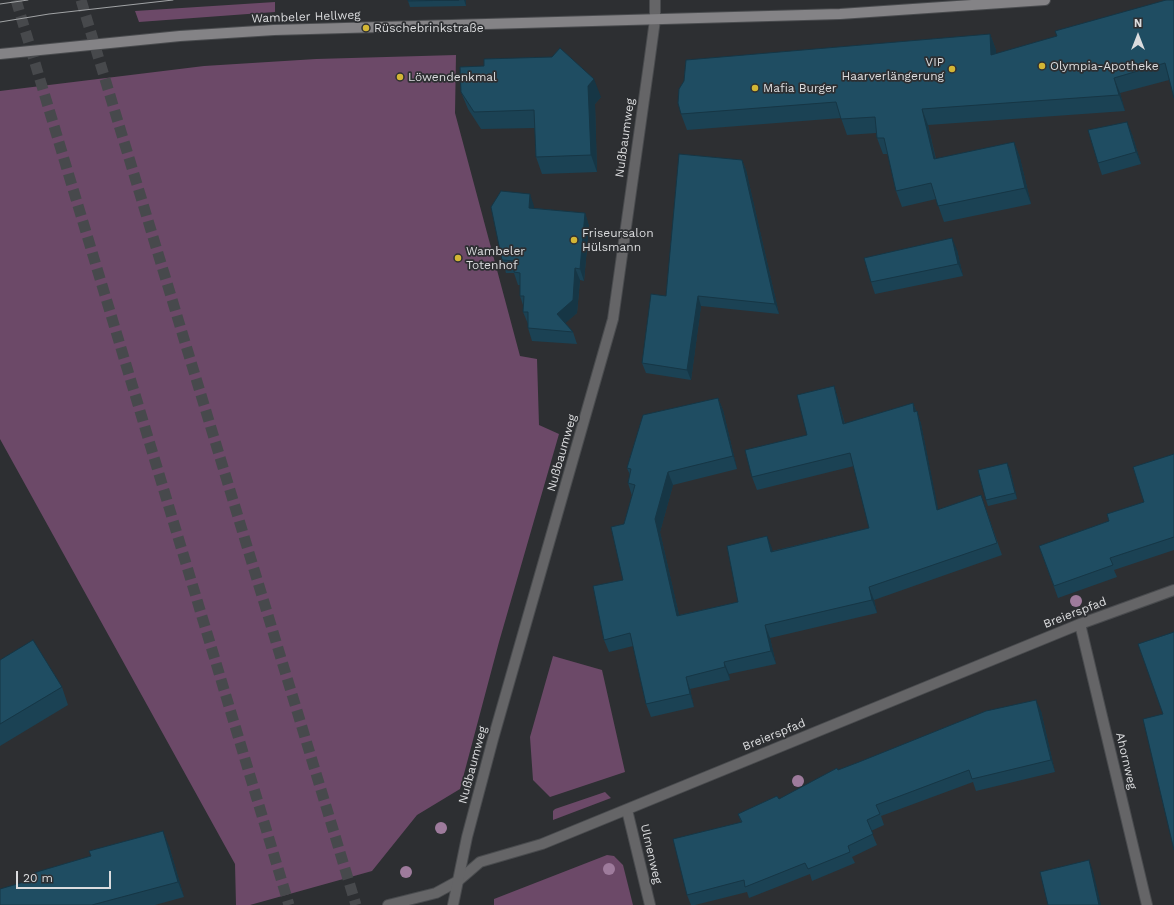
<!DOCTYPE html>
<html>
<head>
<meta charset="utf-8">
<style>
	body { margin:0 }
	#map { position:relative; width:1174px; height:905px; overflow:hidden; background:#2d2f32; font-family:"Work Sans",sans-serif }
	canvas { display:block }
	.north { position:absolute; left:1118px; top:16px; width:40px; height:40px; -webkit-text-stroke:3px #2d2f32; paint-order:stroke; rotate:0deg; font-size:11px; font-weight:700; line-height:16px; text-align:center; color:#dbdcde }
	.north::after { content:''; display:block; margin:auto; width:14px; height:18px; background:#dbdcde; clip-path:polygon(50% 0,100% 100%,50% 72%,0 100%) }
	.scale { position:absolute; left:16px; top:871px; width:95px; height:18px; box-sizing:border-box; border:2px solid #dbdcde; border-top:0; padding-left:5px; font-size:12px; line-height:14px; white-space:nowrap; color:#dbdcde; -webkit-text-stroke:3px #2d2f32; paint-order:stroke }
</style>
</head>
<body>
<div id="map">
<canvas width="1174" height="905"></canvas>
<div class="north">N</div>
<div class="scale">20 m</div>
</div>
<script>
const ctx = document.querySelector('canvas').getContext('2d');
ctx.lineJoin = 'round';
function fillPath(path, color) { ctx.fillStyle = color; ctx.fill(path, 'evenodd'); }
const shape = rows => new Path2D(rows.map(r => 'M' + r).join(''));
function trace(path, color, width, dash) { ctx.strokeStyle = color; ctx.lineWidth = width; ctx.lineCap = dash ? 'butt' : 'round'; ctx.setLineDash(dash || []); ctx.stroke(path); }
function label(font, color, halo, rows, align = 'center') {
  ctx.font = font + ' "Work Sans",sans-serif'; ctx.lineWidth = 3.5; ctx.setLineDash([]); ctx.textBaseline = 'middle'; ctx.strokeStyle = halo; ctx.fillStyle = color; for (const [text, x, y, turn = 0] of rows) {
    ctx.save(); ctx.translate(x, y); ctx.rotate((+turn || 0) * Math.PI / 180); ctx.textAlign = isNaN(turn) ? turn : align; if (halo) ctx.strokeText(text, 0, 0); ctx.fillText(text, 0, 0); ctx.restore();
  }
}
const green = shape([
	[275,2,275,12,139,22,135,11],
	[456,55,455,113,520,356,537,359,539,425,559,434,499,642,460,789,417,815,372,871,250,905,236,905,235,864,0,439,0,91,204,66,316,59],
	[553,656,602,670,625,772,550,797,533,780,530,737],
	[605,792,611,798,553,820,553,811,555,809],
	[607,855,614,856,623,865,633,905,494,905,494,899]
]);
const trunkTunnel = shape([
	[16,0,289,905],
	[81,0,356,905]
]);
const minor = shape([
	[1080,624,1147,905],
	[627,810,650,905],
	[388,905,436,893,458,881,480,862,542,844,1080,624,1174,590]
]);
const tertiary = shape([
	[453,905,467,837,493,739,613,319,649,64,655,20,655,0]
]);
const secondary = shape([
	[0,54,180,36,274,30,840,14,1045,0]
]);
const tram = shape([
	[0,4,28,0],
	[0,22,49,14,173,0]
]);
const trees = [
	[1076,601],
	[798,781],
	[441,828],
	[609,869],
	[406,872]
];
const wall = shape([
	[466,0,466,6,410,7,408,1],
	[1166,0,1169,80,1120,93,1125,111,928,125,936,159,1014,142,1020,158,1031,204,944,222,936,199,902,207,896,191,888,154,883,154,877,138,876,133,847,135,841,118,687,130,681,114,990,34,996,50,996,54,1057,36],
	[461,92,601,97,595,104,597,172,542,174,536,157,535,128,481,129,468,109],
	[1132,134,1141,164,1102,175,1098,163],
	[742,160,746,170,779,314,701,306,691,380,646,373,642,363,666,296],
	[534,206,534,208,585,213,589,226,584,281,580,280,577,313,565,323,573,332,577,344,532,341,528,328,528,324,523,312,523,305,520,296,520,285,518,285,514,273,506,273,502,260],
	[957,250,963,276,875,294,871,282],
	[834,386,838,399,845,424,913,403,916,411,917,411,921,424,938,510,981,495,1002,555,874,600,877,613,770,638,776,664,729,674,730,680,690,689,694,707,651,717,646,704,633,646,609,652,604,640,623,580,624,524,632,496,628,483,630,475,627,468,718,398,723,410,737,469,673,485,660,532,679,615,738,602,767,536,772,551,869,528,854,466,757,490,752,477,807,435],
	[1174,454,1174,550,1114,570,1117,577,1058,598,1039,546,1109,521,1144,502],
	[1010,469,1017,499,988,506,986,500],
	[0,660,62,687,68,705,0,746],
	[1041,711,1055,772,976,791,973,782,881,816,884,825,871,831,877,845,852,857,855,863,812,881,810,874,749,898,747,892,695,905,691,905,687,895,741,822,738,814,779,799,838,770],
	[169,846,184,897,155,905,0,905,31,880]
]);
const shadedWall = shape([
	[464,0,466,0,466,6],
	[990,34,996,50,997,71,991,55],
	[1114,78,1120,93,1125,111,1119,95],
	[594,79,601,97,595,104,597,172,591,155,588,86],
	[922,109,928,125,939,175,934,159],
	[1127,122,1132,134,1141,164,1136,152],
	[1014,142,1020,158,1031,204,1025,188],
	[742,160,746,170,779,314,775,304],
	[530,194,534,206,533,220,529,208],
	[585,213,589,226,584,281,580,269],
	[952,238,957,250,963,276,958,264],
	[575,268,580,280,577,313,562,326,557,314],
	[698,296,701,306,691,380,687,370],
	[834,386,838,399,848,437,843,424],
	[718,398,723,410,737,469,733,456],
	[913,403,918,416,914,412],
	[917,411,921,424,941,523,937,510],
	[1007,463,1010,469,1017,499,1015,493],
	[668,472,673,485,660,532,682,628,677,616,655,519],
	[767,536,772,548,775,564,771,552],
	[869,587,874,600,877,613,872,600],
	[765,625,770,638,776,664,771,651],
	[724,662,729,674,730,680,725,667],
	[686,677,690,689,694,707,690,694],
	[1036,700,1041,711,1055,772,1051,760],
	[163,831,169,846,184,897,178,882],
	[1089,860,1093,871,1101,905,1099,905]
]);
const building = shape([
	[408,0,459,0,408,1,408,0],
	[1166,0,1174,0,1174,98,1165,63,1114,78,1119,95,922,109,934,159,1014,142,1025,188,938,206,931,183,896,191,884,138,877,138,875,117,841,119,836,102,681,114,678,103,679,89,684,81,686,60,990,34,991,55,1057,36,1055,31,1166,0],
	[560,48,594,79,588,86,591,155,536,157,534,110,474,112,461,92,460,67,484,66,484,59,552,57,560,48],
	[1127,122,1136,152,1098,163,1088,130,1127,122],
	[679,154,742,160,775,304,698,296,687,370,642,363,651,294,666,296,679,154],
	[501,191,530,194,529,208,585,213,580,269,575,268,573,300,557,314,573,332,528,328,528,312,523,312,524,296,520,296,520,273,514,272,515,261,502,260,491,207,501,191],
	[952,238,958,264,871,282,864,258,952,238],
	[834,386,843,424,913,403,914,412,917,411,937,510,981,495,997,543,869,587,872,600,765,625,771,651,724,662,725,667,686,677,690,694,646,704,630,633,604,640,593,586,623,580,611,527,624,524,635,485,628,483,631,469,627,468,643,415,718,398,733,456,668,472,655,519,677,616,738,602,727,546,767,536,771,552,869,528,850,453,752,477,745,450,807,435,797,395,834,386],
	[1174,454,1174,537,1110,558,1113,565,1054,586,1039,546,1109,521,1107,514,1144,502,1133,467,1174,454],
	[1007,463,1015,493,986,500,978,470,1007,463],
	[1174,632,1174,850,1143,719,1163,714,1138,644,1174,632],
	[33,640,62,687,0,724,0,660,33,640],
	[1036,700,1051,760,972,779,969,770,876,805,880,814,867,820,873,834,848,846,850,852,808,869,805,863,745,887,744,880,687,895,673,839,742,822,738,814,777,796,779,799,837,768,838,770,859,762,986,711,1036,700],
	[163,831,178,882,92,905,0,905,0,889,31,880,29,875,40,871,91,856,89,851,163,831],
	[1089,860,1099,905,1048,905,1040,872,1089,860]
]);
const markers = [
	[366,28,4,"#d3b635"],
	[1042,66,4,"#d3b635"],
	[952,69,4,"#d3b635"],
	[400,77,4,"#d3b635"],
	[755,88,4,"#d3b635"],
	[574,240,4,"#d3b635"],
	[458,258,4,"#d3b635"]
];
const streetNames = [
	["Wambeler Hellweg",306,17,-2],
	["Nußbaumweg",625,138,-82],
	["Nußbaumweg",562,453,-74],
	["Breierspfad",1075,613,-21],
	["Breierspfad",774,735,-22],
	["Ahornweg",1126,761,77],
	["Nußbaumweg",473,765,-75],
	["Ulmenweg",651,854,77]
];
const poiNames = [
	["Rüschebrinkstraße",374,28],
	["VIP",944,62,"right"],
	["Haarverlängerung",944,76,"right"],
	["Olympia-Apotheke",1050,66],
	["Löwendenkmal",408,77],
	["Mafia Burger",763,88],
	["Friseursalon",582,233],
	["Hülsmann",582,247],
	["Wambeler",466,251],
	["Totenhof",466,265]
];
fillPath(green, '#6c4968');
trace(trunkTunnel, '#47494c', 11, [11, 5.5]);
trace(minor, '#494b4e', 12);
trace(tertiary, '#494b4e', 12);
trace(secondary, '#494b4e', 12);
trace(minor, '#656567', 10);
trace(tertiary, '#656567', 10);
trace(secondary, '#848386', 10);
trace(tram, '#a2a4a6', 1);
ctx.fillStyle = '#9e7b9c';
for (const [x, y] of trees) { ctx.beginPath(); ctx.arc(x, y, 6, 0, 2 * Math.PI); ctx.fill(); }
fillPath(wall, '#1b4254');
fillPath(shadedWall, '#163645');
fillPath(building, '#1f4d62');
trace(building, '#163645', 1);
for (const [x, y, r, color] of markers) { const dot = new Path2D(); dot.arc(x, y, r, 0, 2 * Math.PI); ctx.fillStyle = color; ctx.fill(dot); trace(dot, '#2d2f32', 1.5); }
label('12px', '#dbdcde', '#2d2f32', streetNames);
label('12px', '#dbdcde', '#2d2f32', poiNames, 'left');
</script>
</body>
</html>
